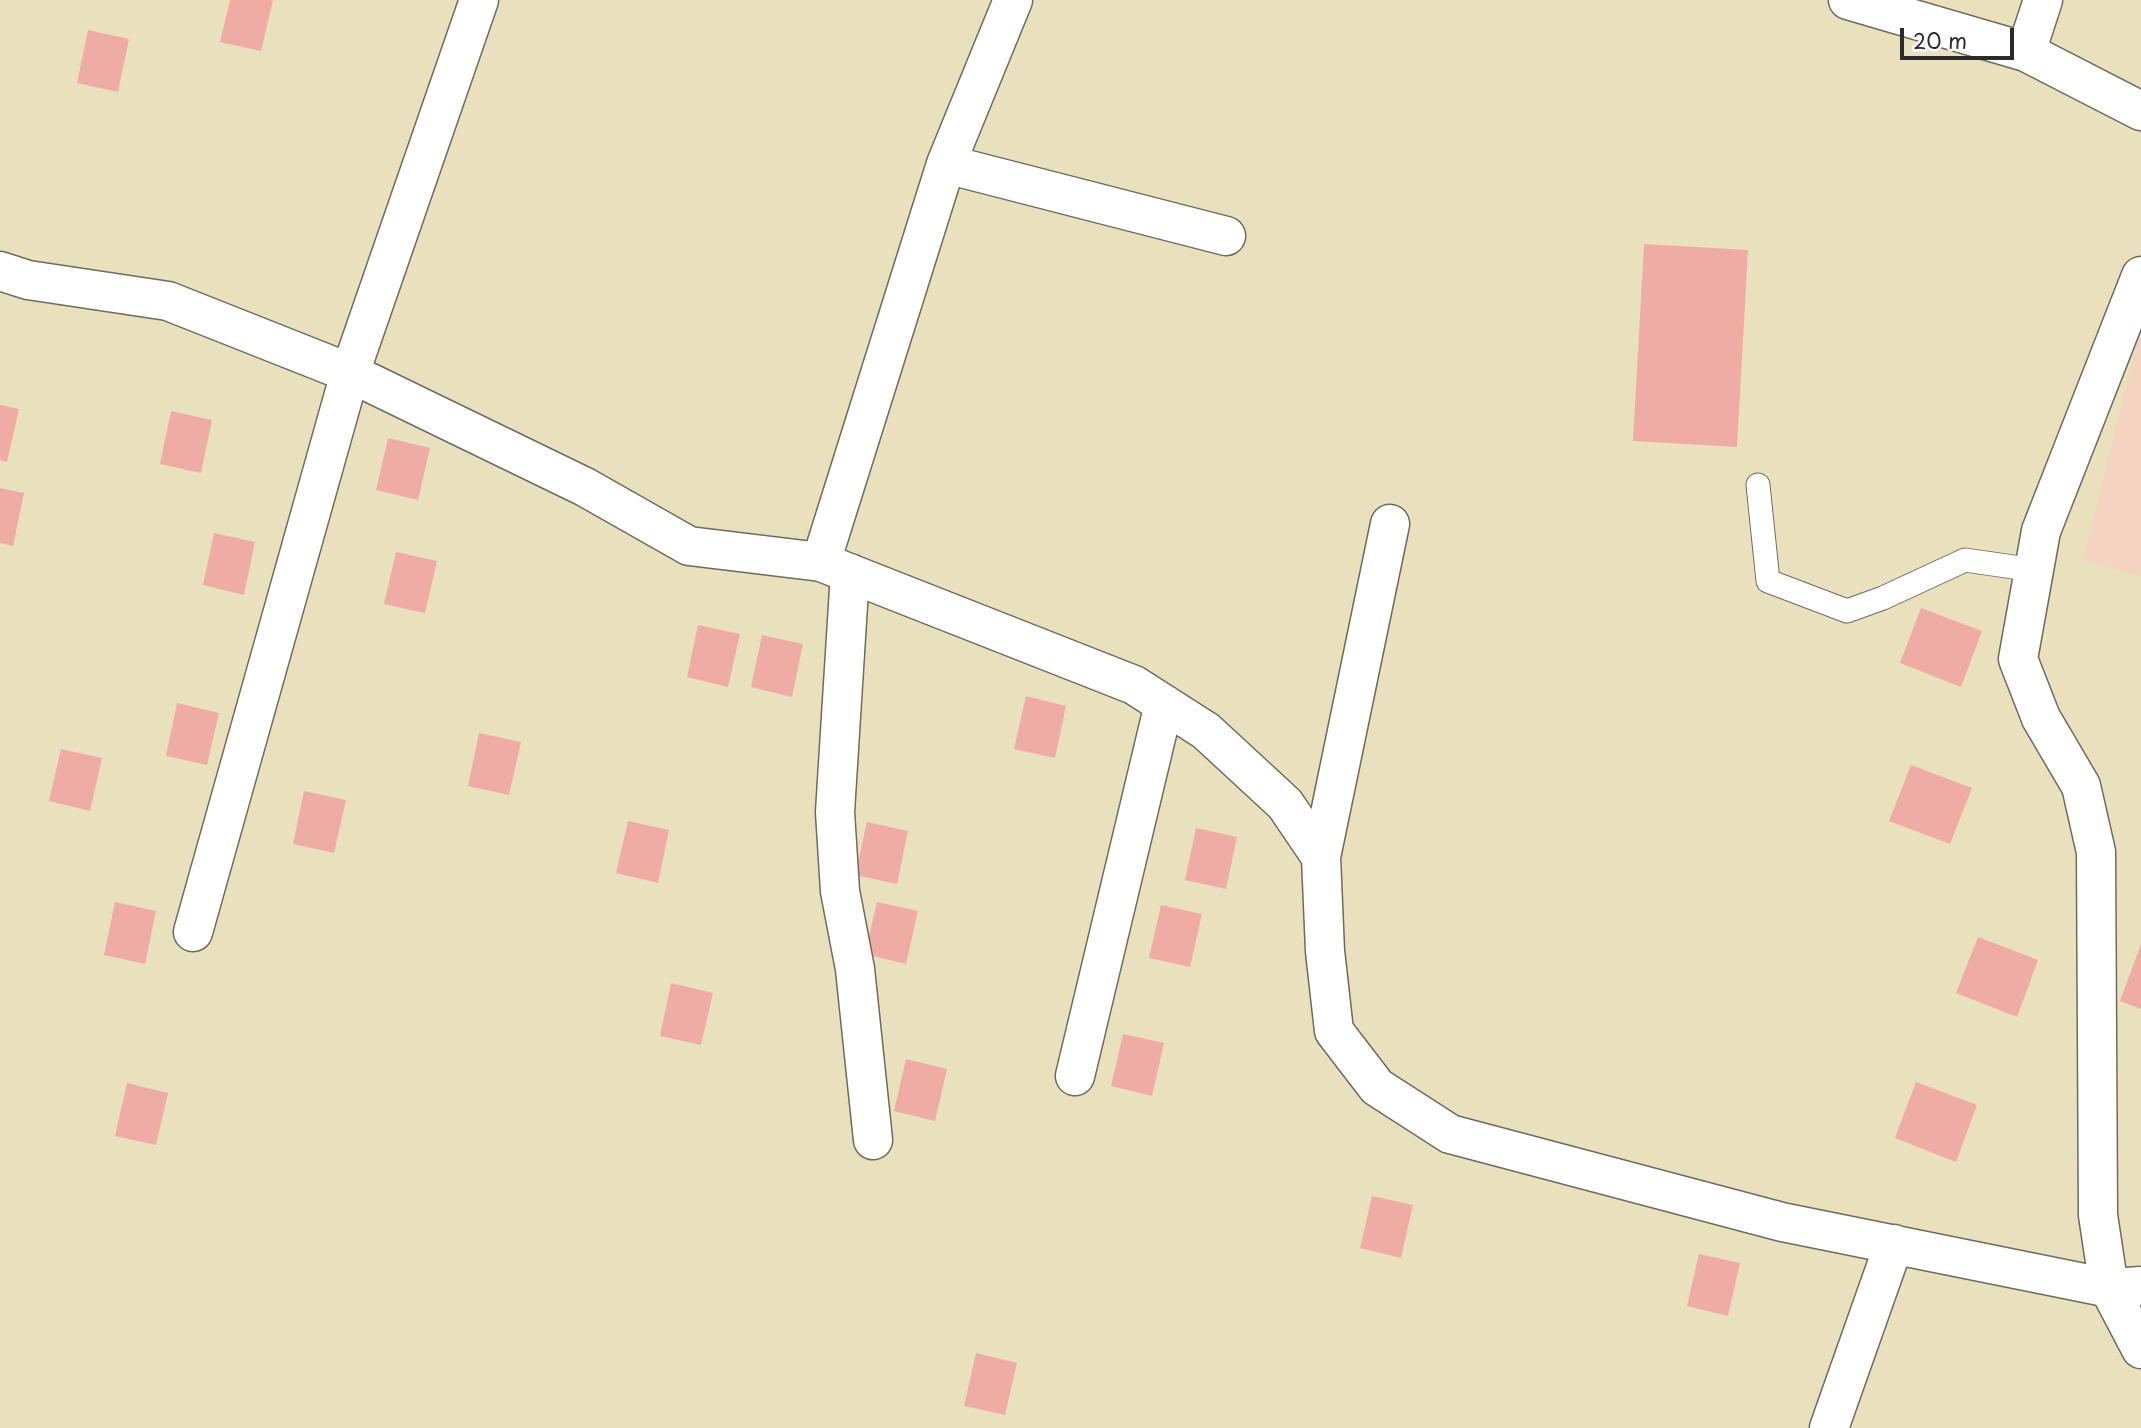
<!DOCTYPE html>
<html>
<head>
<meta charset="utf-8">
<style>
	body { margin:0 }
	#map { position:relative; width:2141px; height:1428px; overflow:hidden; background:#e9e1be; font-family:"Playpen Sans",sans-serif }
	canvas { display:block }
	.scale { position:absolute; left:1900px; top:28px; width:114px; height:32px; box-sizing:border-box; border:4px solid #2b2b2b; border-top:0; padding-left:9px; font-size:21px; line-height:24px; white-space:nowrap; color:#2b2b2b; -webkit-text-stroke:5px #fff; paint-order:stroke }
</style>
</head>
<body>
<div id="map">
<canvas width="2141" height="1428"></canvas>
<div class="scale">20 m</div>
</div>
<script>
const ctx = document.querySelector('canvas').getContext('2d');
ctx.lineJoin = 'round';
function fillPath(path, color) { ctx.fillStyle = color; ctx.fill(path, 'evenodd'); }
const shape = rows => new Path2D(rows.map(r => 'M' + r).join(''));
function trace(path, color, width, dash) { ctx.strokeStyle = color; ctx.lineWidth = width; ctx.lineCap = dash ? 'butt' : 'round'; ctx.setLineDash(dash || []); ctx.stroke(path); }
const built = shape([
	[2141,333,2141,576,2083,560,2137,339]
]);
const building = shape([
	[230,0,273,0,261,51,220,42],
	[88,30,129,39,118,92,77,83],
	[1644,244,1748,250,1737,447,1633,441],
	[0,405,19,409,7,462,0,460],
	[171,411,212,420,201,473,160,464],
	[388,438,430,448,418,500,376,490],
	[0,488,24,493,13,546,0,543],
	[214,533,255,542,244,595,203,585],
	[396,552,437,561,425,613,384,604],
	[1921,608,1982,631,1961,687,1900,663],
	[698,625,740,634,728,687,687,677],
	[762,635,803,644,792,697,751,687],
	[1026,696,1066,706,1055,758,1014,749],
	[177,703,219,713,207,765,166,756],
	[479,733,521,742,509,795,468,786],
	[61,749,102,758,90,811,49,801],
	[1911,765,1972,788,1950,844,1889,821],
	[304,791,346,800,334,853,293,844],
	[628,821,669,830,658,883,616,873],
	[867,822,908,831,897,884,855,875],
	[1196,828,1237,837,1226,889,1185,880],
	[115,902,156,911,145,964,104,955],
	[877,902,918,911,906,964,865,954],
	[1161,905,1202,914,1190,967,1149,958],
	[1978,937,2038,960,2017,1017,1956,993],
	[2141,944,2141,1009,2120,1001],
	[671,983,713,993,701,1045,660,1036],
	[1123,1034,1164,1043,1152,1096,1111,1086],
	[906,1059,947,1069,935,1121,894,1111],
	[1916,1082,1977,1105,1956,1162,1895,1138],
	[127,1083,168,1093,156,1145,115,1136],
	[1372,1196,1413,1205,1401,1258,1360,1248],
	[1699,1254,1740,1263,1728,1316,1687,1306],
	[976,1353,1017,1363,1005,1415,964,1406]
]);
const service = shape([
	[1758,485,1768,581,1847,611,1883,598,1965,560,2034,570]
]);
const minor = shape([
	[1848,0,2026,52,2141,111],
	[2026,52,2043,0],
	[946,164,1226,236],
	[0,271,28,280,168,301,350,373,585,487,689,546,821,562,1134,685,1206,731,1285,804,1321,857,1325,951,1334,1031,1377,1087,1450,1134,1782,1222,2109,1288,2141,1286],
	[821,562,946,164,1013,0],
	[850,573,835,812,840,891,855,969,873,1140],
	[1321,857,1390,524],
	[193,932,350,373,479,0],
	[1075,1076,1164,704],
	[1829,1428,1894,1244]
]);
const tertiary = shape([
	[2141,276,2041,531,2018,659,2041,718,2081,786,2096,852,2098,1215,2109,1288,2141,1349]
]);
fillPath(built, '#f4d3c1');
fillPath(building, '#efaca4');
trace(service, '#6e6b5e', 25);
trace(minor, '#6e6b5e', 41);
trace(tertiary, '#6e6b5e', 41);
trace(service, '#fff', 23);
trace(minor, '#fff', 38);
trace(tertiary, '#fff', 38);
</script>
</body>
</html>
